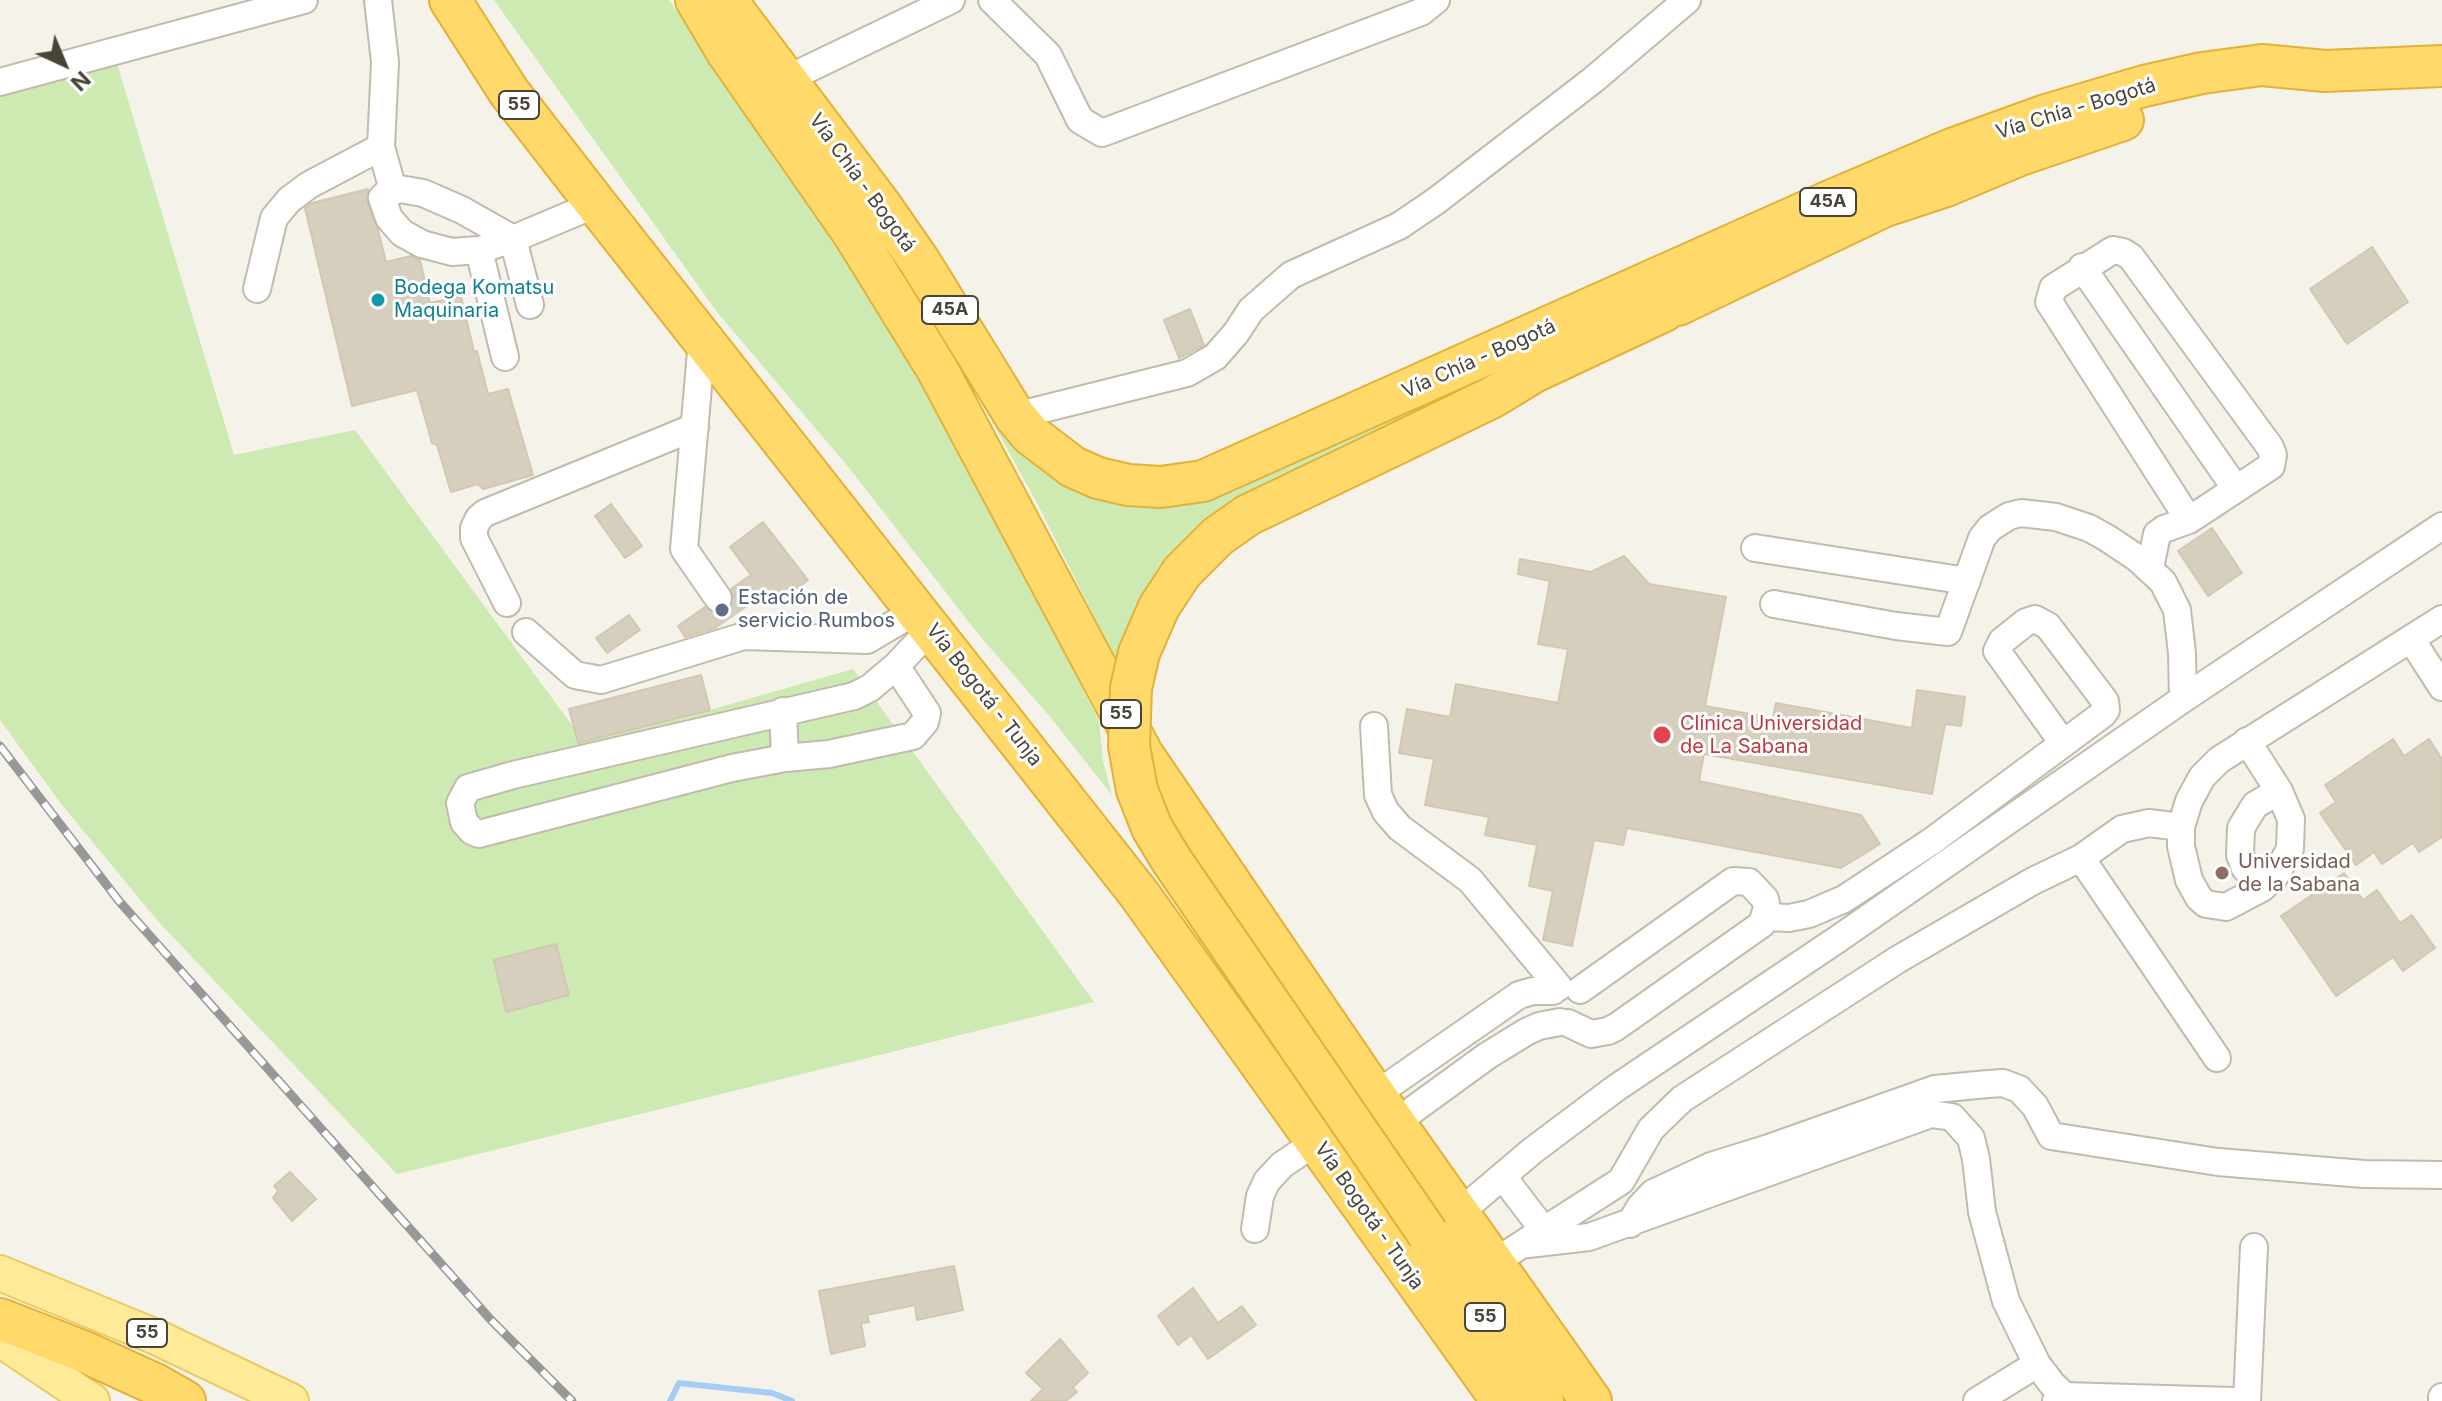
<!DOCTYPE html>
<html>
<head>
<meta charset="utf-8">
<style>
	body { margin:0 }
	#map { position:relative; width:2442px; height:1401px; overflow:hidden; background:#f5f2e9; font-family:Inter,sans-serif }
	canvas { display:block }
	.north { position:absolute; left:24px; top:24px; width:80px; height:80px; -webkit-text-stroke:6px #fff; paint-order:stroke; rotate:136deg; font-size:22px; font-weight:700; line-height:32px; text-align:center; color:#494437 }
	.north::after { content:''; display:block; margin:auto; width:28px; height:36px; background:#494437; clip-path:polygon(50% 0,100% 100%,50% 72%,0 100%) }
</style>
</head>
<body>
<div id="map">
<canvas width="2442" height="1401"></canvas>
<div class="north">N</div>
</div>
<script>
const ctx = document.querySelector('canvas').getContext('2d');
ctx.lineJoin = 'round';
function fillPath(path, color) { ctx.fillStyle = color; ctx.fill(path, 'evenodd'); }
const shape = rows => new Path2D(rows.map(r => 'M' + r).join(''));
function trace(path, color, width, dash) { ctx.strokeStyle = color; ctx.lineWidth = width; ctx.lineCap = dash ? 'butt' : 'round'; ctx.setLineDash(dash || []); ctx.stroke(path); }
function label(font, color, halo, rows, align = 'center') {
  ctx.font = font + ' Inter,sans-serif'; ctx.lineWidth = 6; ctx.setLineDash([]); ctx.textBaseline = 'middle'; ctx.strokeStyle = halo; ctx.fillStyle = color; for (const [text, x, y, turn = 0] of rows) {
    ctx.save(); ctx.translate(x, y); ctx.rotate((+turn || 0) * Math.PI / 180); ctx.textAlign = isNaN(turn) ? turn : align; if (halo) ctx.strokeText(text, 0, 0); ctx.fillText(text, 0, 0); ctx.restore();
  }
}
const green = shape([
	[494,0,669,0,833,236,935,401,1099,721,1103,761,1112,795,1051,718,979,635,850,469,717,312],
	[117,63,234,455,355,430,574,728,578,743,710,710,853,669,1094,1002,397,1174,157,920,62,805,0,720,0,93],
	[1800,234,1245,507,1120,668,1038,505,942,330,1107,499]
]);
const stream = shape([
	[670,1401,679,1383,772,1393,792,1401]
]);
const building = shape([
	[368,189,367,203,378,230,386,262,411,256,420,260,430,303,461,296,474,352,477,351,488,394,508,389,533,475,483,489,478,484,451,492,437,445,432,443,417,390,352,406,305,208,312,203,368,189],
	[2372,247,2408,302,2347,344,2310,289,2372,247],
	[1190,309,1204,345,1179,358,1164,320,1190,309],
	[611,504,642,546,625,558,595,516,611,504],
	[763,522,808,580,776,605,764,594,715,628,685,637,678,626,705,607,719,614,726,612,732,605,734,597,731,589,751,575,730,547,763,522],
	[2212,528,2242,573,2208,596,2178,551,2212,528],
	[1624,556,1649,584,1726,597,1705,706,1773,718,1776,703,1912,728,1917,690,1965,697,1961,726,1945,724,1932,794,1704,754,1699,781,1861,815,1880,844,1841,868,1627,828,1623,845,1594,840,1572,946,1543,940,1553,891,1529,886,1537,845,1485,835,1489,817,1425,805,1434,759,1399,753,1407,709,1450,717,1456,684,1558,703,1568,649,1538,644,1550,581,1518,574,1520,559,1591,572,1624,556],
	[629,615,640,630,607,653,596,638,629,615],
	[701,675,710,710,578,743,569,709,701,675],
	[2393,739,2404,756,2429,739,2442,759,2442,837,2419,852,2413,843,2382,864,2374,852,2356,865,2320,813,2336,802,2325,785,2393,739],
	[2344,873,2363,900,2377,890,2400,923,2412,915,2435,948,2403,971,2393,957,2336,996,2281,916,2344,873],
	[556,944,569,995,506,1012,494,960,556,944],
	[290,1172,316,1199,292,1221,273,1198,278,1191,274,1186,290,1172],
	[954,1266,963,1310,917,1320,915,1305,867,1315,869,1322,861,1323,865,1346,831,1354,819,1291,954,1266],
	[1193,1288,1218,1323,1242,1306,1256,1325,1208,1359,1191,1335,1178,1345,1158,1316,1193,1288],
	[1060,1339,1088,1373,1073,1387,1077,1392,1066,1401,1031,1401,1043,1389,1026,1373,1060,1339]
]);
const minorTunnel = shape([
	[718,598,731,617]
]);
const minor = shape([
	[378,0,385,62,381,147,393,190],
	[992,0,1048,55,1080,120,1102,133,1421,12,1436,0],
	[785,80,951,0],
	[0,82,304,0],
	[479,250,505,357],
	[2082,267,2236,489],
	[257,289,274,218,289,200,309,185,381,147],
	[530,305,513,239,462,210,423,193,400,189,387,193,382,198,389,218,402,233,422,244,452,252,479,250,513,239,596,204],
	[702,340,684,549,718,598],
	[1015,416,1187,373,1215,357,1236,333,1251,310,1291,275,1399,226,1436,201,1593,80,1687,0],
	[1755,548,1967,581],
	[2150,568,2157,534,2164,529,2189,520,2271,466,2273,455,2270,447,2131,257,2123,252,2113,250,2053,288,2049,302,2189,520],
	[507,603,474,538,474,528,479,518,485,513,695,427],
	[1774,604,1896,626,1948,632,1982,538,1990,528,2009,516,2021,513,2056,517,2089,528,2107,538,2137,558,2163,582,2177,610,2182,653,2183,699],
	[526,632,575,675,601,680,744,636,867,640,916,611],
	[2411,639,2442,687],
	[896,666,870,688,854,696,513,775,468,788,460,803,464,822,472,831,479,834,732,768,785,758,829,754,913,736,925,722,927,713,896,666,931,629],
	[783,711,785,758],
	[1374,726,1378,795,1386,812,1400,828,1470,880,1559,987],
	[2181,827,2181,846,2189,880,2199,898,2206,904,2226,907,2262,888,2275,876,2290,849,2291,819,2279,791,2247,741],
	[2081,858,2217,1058],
	[2262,888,2245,868,2240,855,2241,828,2255,805,2279,791],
	[1766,917,1789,918,1809,914,1844,899,1932,841,2103,714,2106,710,2105,701,2048,626,2035,619,2026,622,2002,641,1997,651,2063,743],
	[1568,1023,1591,1034,1608,1031,1616,1027,1762,924,1767,908,1765,899,1749,882,1733,881,1580,990],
	[1375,1095,1519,995,1533,991,1553,991],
	[1395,1123,1487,1056,1526,1032,1539,1026,1560,1022],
	[1503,1177,1545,1232],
	[1459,1213,1532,1151,1616,1088,1838,939,2183,699,2442,526],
	[1630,1224,1640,1207,1653,1193,1711,1166,1769,1148,1935,1089,1988,1084,2003,1083,2019,1089,2035,1106,2051,1136,2218,1162,2364,1174,2442,1175],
	[1255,1229,1260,1196,1267,1181,1282,1165,1317,1141],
	[1528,1244,1589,1237,1931,1114,1952,1117,1971,1138,1976,1159,1982,1212,2006,1301,2037,1364,2052,1384,2070,1401],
	[1493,1263,1621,1181,1651,1129,1682,1099,1897,960,2033,881,2081,858,2122,829,2149,823,2181,827,2189,801,2202,777,2219,760,2442,619],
	[1977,1401,2037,1364],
	[2056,1401,2064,1396,2233,1401],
	[2247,1401,2254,1247],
	[2442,1401,2442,1397]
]);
const major = shape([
	[0,1273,156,1337,291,1401],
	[0,1339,92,1401]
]);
const highway = shape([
	[450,0,509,92,596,204,1139,894,1502,1401],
	[696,0,727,52,853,233,937,369,1143,755,1375,1095,1591,1401],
	[726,0,882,207,920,262,1015,416,1031,435,1073,467,1098,478,1128,485,1161,487,1203,481,1830,201,1952,149,2046,115,2144,86,2202,73,2262,65,2325,71,2442,66],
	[1678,305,1885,206,1946,186,2020,155,2123,120],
	[1388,448,1493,397,1534,372,1664,311],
	[1428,1234,1543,1401],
	[0,1319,87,1353,157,1385,185,1401]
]);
const rail = shape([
	[0,746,119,901,491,1320,572,1401]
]);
const highwayBridge = shape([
	[1388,448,1248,515,1218,536,1182,572,1159,607,1139,653,1131,688,1129,746,1137,790,1152,828,1172,861,1428,1234]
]);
const markers = [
	[378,300,8,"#0f9aa8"],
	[722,610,8,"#5c6f8a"],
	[1662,735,10,"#e0444e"],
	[2222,873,8,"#8d6e63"]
];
const shields = [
	[519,105,40],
	[1828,202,56],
	[950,310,56],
	[1121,714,40],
	[1485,1317,40],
	[147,1333,40]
];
const shieldNames = [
	["55",519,105],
	["45A",1828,202],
	["45A",950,310],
	["55",1121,714],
	["55",1485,1317],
	["55",147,1333]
];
const streetNames = [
	["Vía Chía - Bogotá",2076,109,-17],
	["Vía Chía - Bogotá",862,183,54],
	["Vía Chía - Bogotá",1479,359,-24],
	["Vía Bogotá - Tunja",984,695,52],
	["Vía Bogotá - Tunja",1369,1216,55]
];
const cultureNames = [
	["Bodega Komatsu",394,288],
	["Maquinaria",394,311]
];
const serviceNames = [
	["Estación de",738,598],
	["servicio Rumbos",738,621]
];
const healthNames = [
	["Clínica Universidad",1680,724],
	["de La Sabana",1680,747]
];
const educationNames = [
	["Universidad",2238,862],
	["de la Sabana",2238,885]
];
fillPath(green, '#cceab2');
trace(stream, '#a5cdf3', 6);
fillPath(building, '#d7cfbe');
trace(building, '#d2c8b1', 2);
trace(minorTunnel, '#d3cfc5', 26, [26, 13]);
trace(minor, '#c1bbab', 30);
trace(major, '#e7cb65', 38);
trace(highway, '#e2b137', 44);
trace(minor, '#fff', 26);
trace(major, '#ffea98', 34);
trace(highway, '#ffda6a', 40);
trace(rail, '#989898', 9);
trace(rail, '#fff', 6, [18]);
trace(highwayBridge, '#e2b137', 44, []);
trace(highwayBridge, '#ffda6a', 40);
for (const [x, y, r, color] of markers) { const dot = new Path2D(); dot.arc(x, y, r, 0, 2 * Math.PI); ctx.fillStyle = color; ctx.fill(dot); trace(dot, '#fff', 3); }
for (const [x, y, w] of shields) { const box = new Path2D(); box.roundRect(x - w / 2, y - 14, w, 28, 6); ctx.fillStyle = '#fff'; ctx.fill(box); trace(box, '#494437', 2); }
label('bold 18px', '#494437', null, shieldNames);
label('20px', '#494437', '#fff', streetNames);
label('20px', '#0d838f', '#fff', cultureNames, 'left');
label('20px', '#4e5e75', '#fff', serviceNames, 'left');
label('20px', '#be3a42', '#fff', healthNames, 'left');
label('20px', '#785e54', '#fff', educationNames, 'left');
</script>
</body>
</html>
